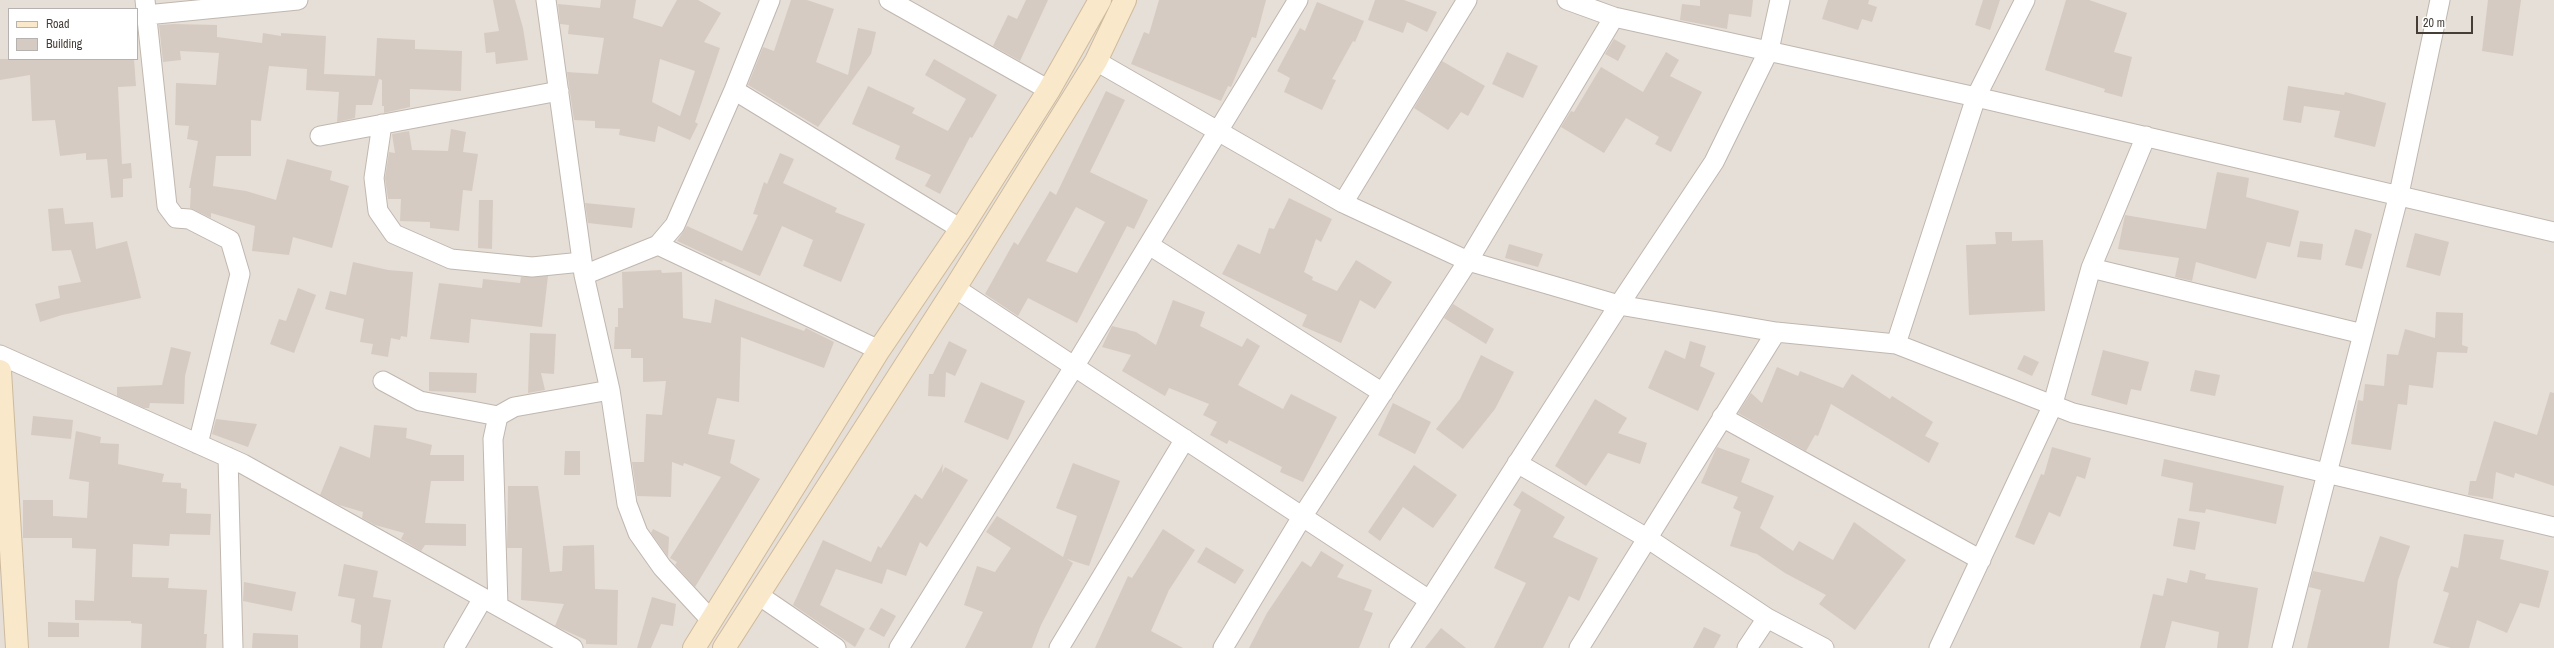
<!DOCTYPE html>
<html>
<head>
<meta charset="utf-8">
<style>
	body { margin:0 }
	#map { position:relative; width:2554px; height:648px; overflow:hidden; background:#f2eee8; font-family:"Archivo Narrow",sans-serif }
	canvas { display:block }
	.legend { position:absolute; left:8px; top:8px; width:130px; height:52px; box-sizing:border-box; background:#fff; border:1px solid #b5b2af; margin:0; padding:5px 7px; list-style:none; font-size:12px; color:#453e37 }
	.legend li { display:flex; align-items:center; gap:8px; height:20px }
	.legend b { width:20px; border:1px solid #b5b2af }
	.scale { position:absolute; left:2416px; top:16px; width:57px; height:18px; box-sizing:border-box; border:2px solid #453e37; border-top:0; padding-left:5px; font-size:12px; line-height:14px; white-space:nowrap; color:#453e37; -webkit-text-stroke:3px #fff; paint-order:stroke }
</style>
</head>
<body>
<div id="map">
<canvas width="2554" height="648"></canvas>
<ul class="legend">
<li><b style="height:5px;background:#fae8cb"></b>Road</li>
<li><b style="height:11px;background:#d6cbc2"></b>Building</li>
</ul>
<div class="scale">20 m</div>
</div>
<script>
const ctx = document.querySelector('canvas').getContext('2d');
ctx.lineJoin = 'round';
function fillPath(path, color) { ctx.fillStyle = color; ctx.fill(path, 'evenodd'); }
const shape = rows => new Path2D(rows.map(r => 'M' + r).join(''));
function trace(path, color, width, dash) { ctx.strokeStyle = color; ctx.lineWidth = width; ctx.lineCap = dash ? 'butt' : 'round'; ctx.setLineDash(dash || []); ctx.stroke(path); }
const residential = shape([
	[0,0,2554,0,2554,648,0,648],
	[9,9,137,9,137,59,9,59]
]);
const building = shape([
	[493,0,515,0,523,28,528,60,496,64,495,52,486,53,484,33,499,31],
	[601,0,636,0,633,18,662,27,677,0,698,0,721,13,704,42,720,48,695,122,698,124,690,140,658,126,655,142,619,135,620,129,595,128,595,121,574,120,567,72,598,74,604,38,568,34,569,25,560,24,558,4,600,8],
	[660,59,695,71,680,116,652,102],
	[791,0,807,0,834,9,816,62,848,75,858,28,876,32,871,54,818,127,748,85,763,47,774,51],
	[1026,0,1048,0,1020,61,993,46,1008,15,1017,19],
	[1159,0,1266,0,1256,38,1252,37,1231,87,1228,86,1221,101,1131,64,1144,32,1149,34],
	[1375,0,1404,0,1437,12,1427,32,1407,22,1403,33,1368,20],
	[1700,0,1753,0,1751,17,1729,14,1727,29,1680,20,1682,4,1700,6],
	[1828,0,1869,0,1868,4,1877,7,1872,22,1862,19,1858,30,1822,19],
	[1983,0,2000,0,1990,30,1975,25],
	[2066,0,2089,0,2127,13,2114,52,2132,57,2122,97,2104,92,2105,89,2045,70],
	[2488,0,2521,0,2513,56,2482,51],
	[1317,2,1364,21,1355,42,1353,41,1332,79,1336,80,1322,110,1284,92,1290,78,1277,71,1300,28,1305,31],
	[174,24,217,25,217,37,262,43,263,33,281,36,281,33,326,36,324,74,375,76,377,38,415,40,415,49,462,51,461,91,410,89,410,107,384,113,384,106,382,106,382,80,379,79,372,105,356,105,355,118,337,122,339,92,306,90,307,69,269,66,261,121,251,120,251,156,216,156,213,186,246,191,276,200,287,159,332,171,330,180,349,186,332,248,293,237,289,255,252,251,255,226,211,213,211,218,190,208,191,188,189,188,198,141,187,139,189,126,175,125,176,83,216,85,219,53,180,51,181,60,163,62,159,25],
	[1614,39,1626,46,1618,61,1605,54],
	[1507,52,1538,66,1523,98,1492,84],
	[1666,52,1679,60,1670,76,1702,92,1671,152,1655,144,1659,137,1626,118,1604,153,1561,127,1571,111,1574,112,1601,67,1643,92],
	[0,59,134,59,136,86,118,87,122,164,131,163,132,178,123,179,123,197,111,198,107,159,86,160,86,153,60,156,55,120,32,121,30,75,0,80],
	[934,59,997,95,972,138,970,137,940,194,925,186,931,175,895,159,900,146,852,124,868,86,915,108,912,113,948,131,966,99,925,75],
	[1442,61,1485,86,1468,116,1461,112,1448,130,1414,108],
	[2288,86,2344,95,2345,92,2386,103,2375,147,2334,137,2340,111,2304,106,2301,123,2283,120],
	[1106,91,1125,100,1090,172,1148,200,1134,229,1127,226,1077,323,1028,298,1018,316,985,294,1014,242,1018,245,1050,191,1056,195],
	[1076,207,1105,222,1077,273,1046,261],
	[451,129,466,132,463,152,478,154,472,191,463,190,459,231,430,228,430,222,400,221,401,199,388,199,385,178,389,152,395,153,392,134,409,131,412,150,448,151],
	[780,153,794,159,783,183,837,208,835,212,865,224,841,282,803,266,813,240,782,226,760,276,723,260,722,262,677,241,687,226,742,251,758,215,753,214,764,182,767,184],
	[2217,172,2249,178,2246,197,2299,211,2290,247,2267,242,2256,279,2196,262,2192,281,2175,277,2179,258,2118,249,2125,215,2206,229],
	[1289,198,1332,219,1321,242,1316,239,1304,272,1313,277,1312,280,1337,291,1356,260,1392,282,1375,309,1360,300,1341,343,1302,326,1307,315,1222,274,1238,244,1260,254,1269,228,1274,229],
	[479,200,493,200,492,249,478,248],
	[585,203,635,208,632,228,588,223],
	[63,208,65,224,93,222,96,249,127,241,141,298,62,315,40,322,35,304,60,298,58,286,81,282,71,250,52,251,48,209],
	[2355,229,2372,234,2362,269,2345,265],
	[1995,232,2012,232,2012,241,2043,240,2045,311,1969,315,1966,245,1996,244],
	[2415,233,2449,242,2440,276,2406,267],
	[2300,241,2323,244,2321,260,2297,257],
	[1509,244,1543,254,1538,267,1505,258],
	[353,262,388,270,413,272,407,337,401,336,400,340,391,338,388,357,371,354,373,344,360,342,364,319,325,309,330,291,346,295],
	[661,270,662,273,682,272,683,318,711,323,715,299,804,331,806,328,834,342,824,368,741,337,739,402,717,398,708,434,735,440,730,463,760,479,695,587,675,565,677,562,670,558,721,477,684,463,683,466,672,462,671,497,637,496,632,462,644,462,646,414,662,415,666,381,643,382,643,358,631,358,631,349,614,349,615,327,618,327,618,308,623,308,622,272],
	[548,276,542,327,471,319,469,343,430,339,439,283,482,288,483,279,520,283,521,277],
	[298,288,316,295,294,353,270,344,279,319,286,321],
	[1173,300,1205,312,1200,326,1242,347,1247,338,1260,346,1238,385,1283,409,1291,394,1337,417,1303,482,1280,472,1282,467,1229,440,1227,444,1210,435,1217,422,1203,415,1209,404,1169,388,1165,396,1122,371,1131,355,1102,347,1112,326,1136,332,1156,345],
	[1453,304,1494,329,1486,344,1444,318],
	[2436,312,2463,313,2462,345,2468,347,2467,353,2437,352,2433,388,2409,385,2407,405,2398,404,2391,450,2351,444,2358,400,2363,401,2365,384,2384,386,2387,354,2398,355,2405,329,2435,338],
	[530,333,556,334,554,374,541,373,545,390,528,393],
	[949,341,967,350,955,376,946,372,945,397,928,396,929,374,933,374],
	[1690,341,1706,346,1700,366,1715,373,1698,411,1648,388,1665,350,1685,359],
	[171,347,191,352,185,376,184,404,150,403,149,408,144,408,117,396,117,387,162,385],
	[2103,350,2149,362,2141,391,2131,389,2127,405,2091,395],
	[1481,355,1514,372,1495,409,1463,449,1436,429,1460,399],
	[2024,355,2039,362,2032,376,2017,369],
	[1777,367,1798,376,1800,371,1843,388,1852,374,1890,399,1892,396,1933,422,1925,436,1939,443,1929,463,1831,404,1818,436,1815,435,1806,451,1738,413,1751,393,1762,403],
	[2195,370,2220,375,2215,396,2190,391],
	[429,372,477,373,476,393,429,391],
	[981,382,1025,401,1008,440,964,422],
	[2550,392,2554,393,2554,486,2515,473,2514,478,2496,472,2493,499,2468,495,2470,481,2476,481,2494,421,2537,435],
	[1595,399,1627,418,1618,433,1647,443,1640,464,1608,453,1586,486,1555,466],
	[1393,403,1431,422,1415,454,1378,435],
	[33,416,73,420,71,439,31,435],
	[216,419,257,424,248,447,212,434],
	[374,425,407,428,406,438,432,445,430,455,464,455,464,481,431,481,425,523,466,524,466,546,425,545,421,551,401,539,404,533,375,525,362,518,363,512,339,505,320,495,340,446,370,458],
	[76,431,101,437,100,443,119,444,118,464,164,474,162,482,181,483,181,488,187,489,186,513,211,514,210,535,170,534,169,546,133,544,132,577,169,578,168,588,207,590,204,634,207,634,206,648,141,648,142,624,131,623,131,621,75,620,75,600,94,601,96,549,72,548,72,538,23,538,23,500,53,500,53,516,87,518,89,482,69,479],
	[1717,447,1750,459,1741,482,1774,496,1760,528,1793,551,1799,541,1833,560,1854,522,1906,560,1855,630,1819,604,1826,595,1785,573,1757,554,1730,546,1741,512,1733,508,1738,497,1701,483],
	[2052,447,2091,458,2085,479,2077,476,2060,517,2049,512,2034,545,2015,537,2041,474,2044,475],
	[565,451,580,451,580,475,564,475],
	[2164,459,2284,486,2276,524,2206,509,2205,513,2189,511,2193,483,2161,476],
	[1073,463,1120,481,1089,566,1067,559,1073,563,1041,625,1032,648,965,648,983,612,964,605,977,566,995,572,1011,548,986,532,997,516,1063,557,1077,516,1056,508],
	[943,464,942,473,945,467,968,480,927,547,920,542,906,576,887,569,882,584,836,569,820,605,865,629,855,647,793,605,823,540,871,562,878,546,881,548,915,494,922,499],
	[1414,465,1457,495,1433,528,1403,507,1380,541,1368,532],
	[508,486,538,486,550,572,562,571,563,546,594,545,595,589,618,590,617,645,586,644,586,640,555,626,564,604,521,600,522,548,507,548],
	[1522,491,1565,517,1553,537,1598,558,1579,601,1569,596,1543,648,1494,648,1526,583,1494,568,1521,510,1513,505],
	[2178,518,2200,522,2195,550,2173,546],
	[653,529,669,537,668,557,651,533],
	[1163,529,1195,550,1169,590,1151,631,1183,648,1095,648,1128,576,1132,578],
	[2464,534,2504,540,2500,559,2549,571,2539,608,2520,603,2507,633,2477,620,2469,648,2451,648,2433,643,2449,593,2443,591,2451,566,2458,568],
	[2380,536,2410,546,2398,580,2389,648,2307,648,2321,590,2309,587,2313,571,2364,582],
	[1206,547,1244,570,1235,584,1197,562],
	[1321,551,1344,565,1337,577,1372,590,1364,610,1373,613,1359,648,1249,648,1267,613,1302,561,1311,567],
	[344,564,378,571,373,597,391,600,382,648,360,648,361,625,351,622,355,599,338,596],
	[2190,570,2206,574,2205,579,2258,588,2248,648,2217,648,2219,632,2172,621,2165,648,2140,648,2153,594,2163,596,2167,578,2187,583],
	[244,582,296,592,292,611,243,601],
	[652,597,676,604,673,626,661,624,651,648,637,648],
	[881,608,896,616,884,637,869,629],
	[48,622,79,623,79,637,48,637],
	[1704,627,1721,635,1714,648,1693,648],
	[1441,628,1466,648,1425,648],
	[253,633,298,635,298,648,252,648]
]);
const street = shape([
	[145,0,167,206,176,218,189,219,230,240,240,274,198,444],
	[546,0,584,275,610,390,627,504,638,533,662,567,711,620],
	[889,0,1049,90],
	[1567,0,1614,17,1976,97,2554,232],
	[146,15,298,0],
	[1096,61,1343,203,1468,261,1619,305,1776,332,1896,344,2073,413,2554,527],
	[734,90,961,229],
	[382,124,374,178,378,211,394,234,451,259,532,267,582,262],
	[320,136,559,91],
	[1343,203,1467,0],
	[658,245,879,350],
	[1149,245,1383,393],
	[2091,268,2363,334],
	[584,275,658,245,675,225,734,90,770,0],
	[955,288,1429,600],
	[1896,344,1976,97,2025,0],
	[0,355,243,464,573,648],
	[383,381,420,401,498,416],
	[1722,417,1981,560],
	[228,457,233,648],
	[1517,463,1647,538,1767,618,1824,648],
	[757,594,836,648],
	[498,606,493,439,498,416,514,407,610,390],
	[454,648,483,598],
	[899,648,1074,367,1298,0],
	[1059,648,1185,439],
	[1223,648,1302,517,1468,261,1614,17],
	[1399,648,1619,305,1714,162,1769,50,1780,0],
	[1579,648,1776,332],
	[1747,648,1767,618],
	[1939,648,2052,407,2091,268,2146,136],
	[2282,648,2399,194,2440,0]
]);
const secondary = shape([
	[0,371,17,648],
	[694,648,879,350,961,229,1049,90,1100,0],
	[724,648,955,288,1096,61,1125,0]
]);
fillPath(residential, '#e6dfd7');
fillPath(building, '#d6cbc2');
trace(street, '#c0b7af', 21);
trace(secondary, '#ceba9c', 24);
trace(street, '#fff', 19);
trace(secondary, '#fae8cb', 22);
</script>
</body>
</html>
